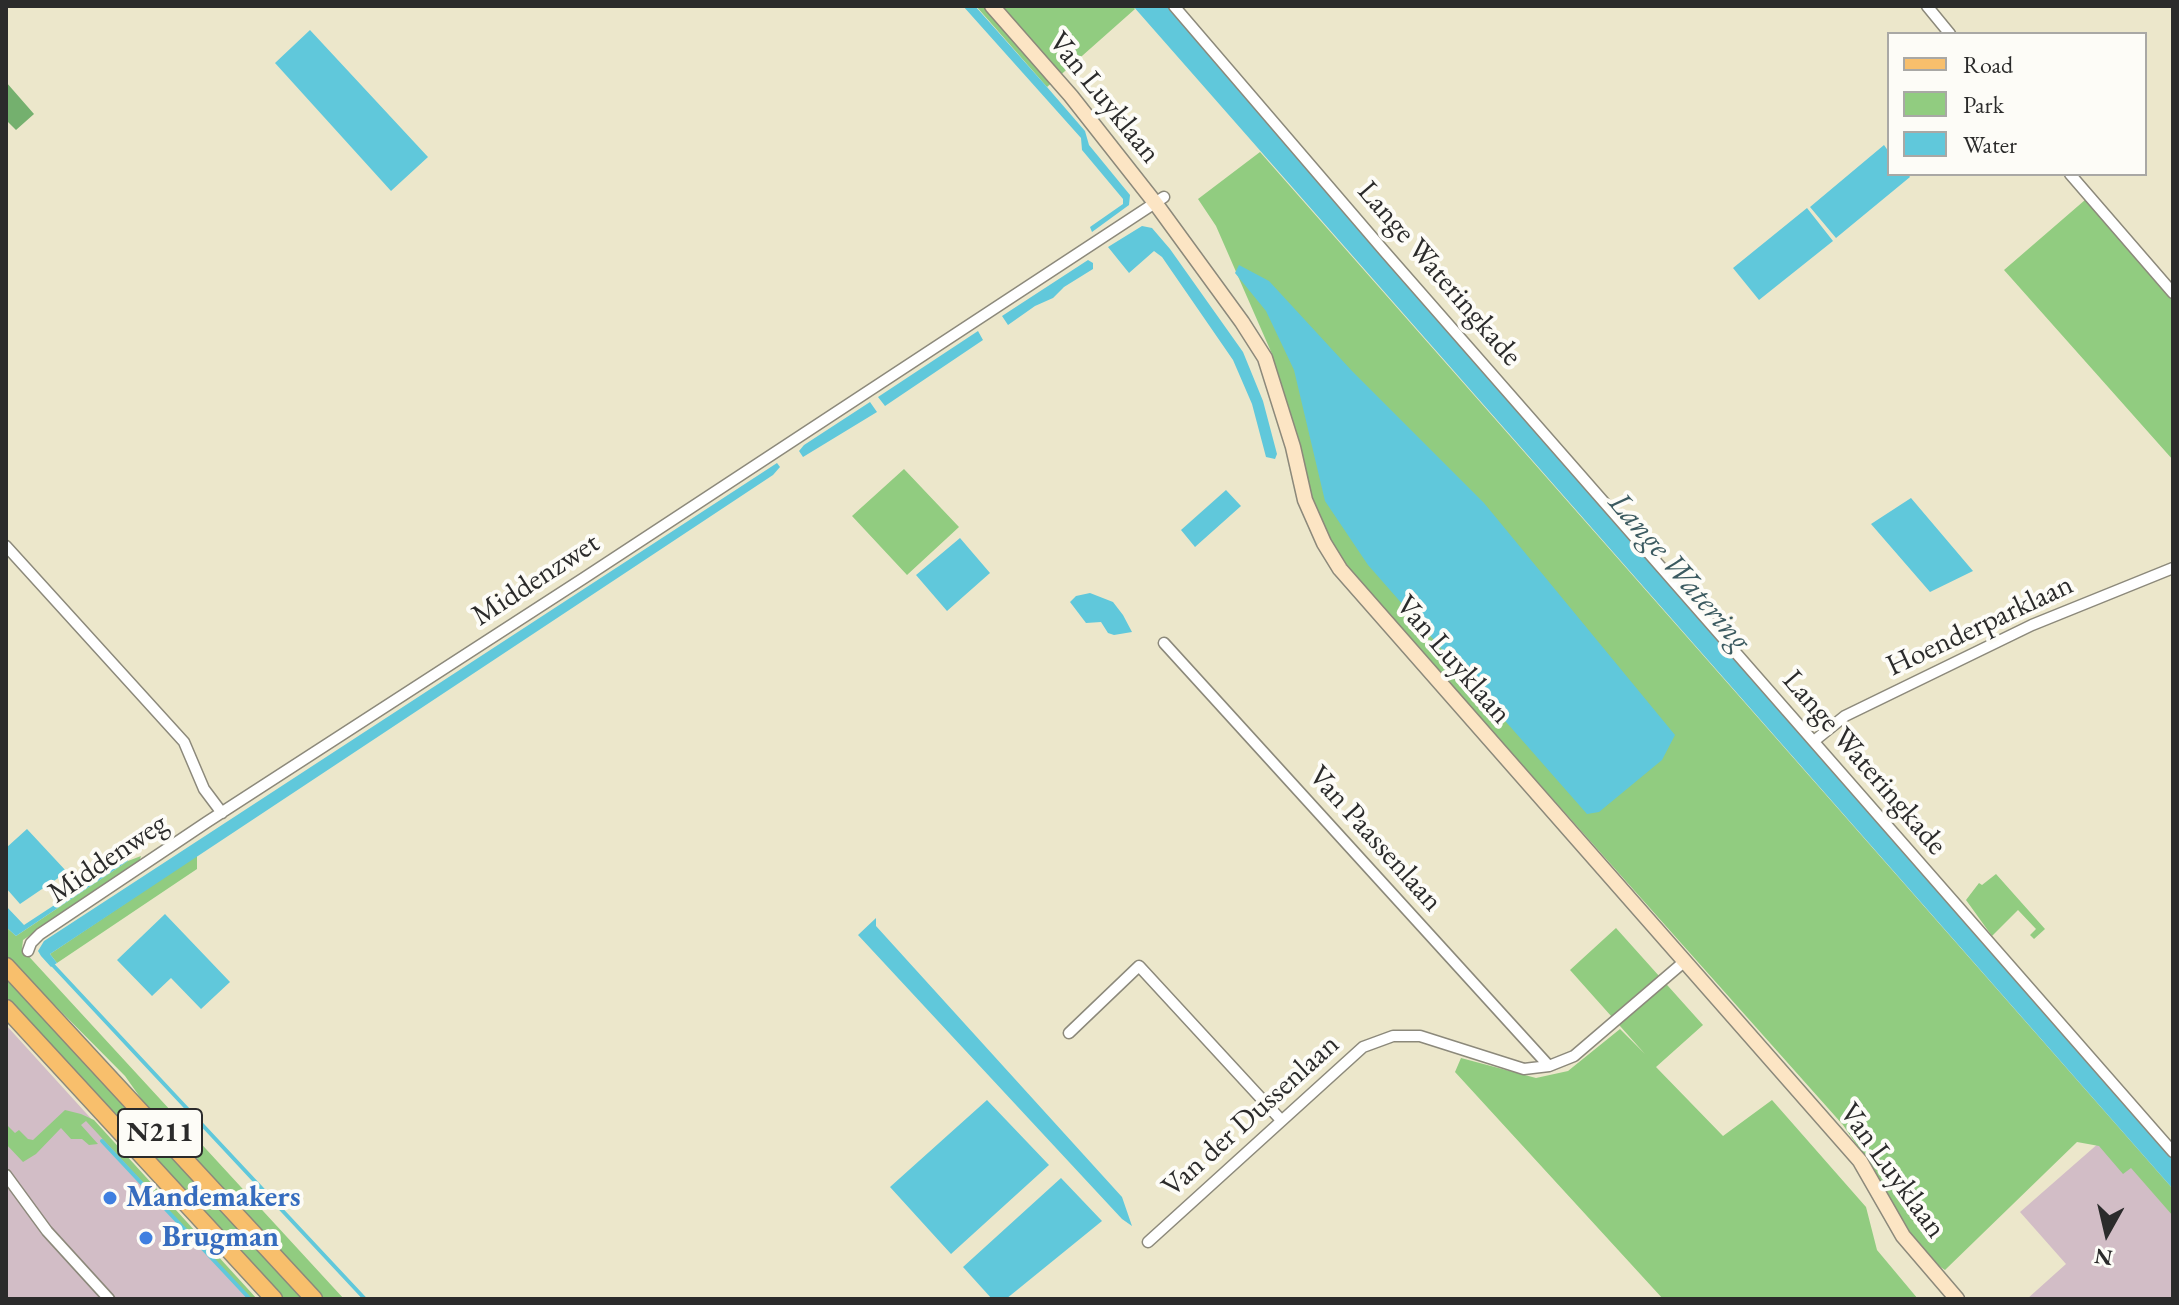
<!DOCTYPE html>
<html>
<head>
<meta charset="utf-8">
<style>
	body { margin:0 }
	#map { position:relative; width:2179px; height:1305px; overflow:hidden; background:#ece7cb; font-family:"EB Garamond",serif }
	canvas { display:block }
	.frame { position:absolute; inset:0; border:8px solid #2b2b2b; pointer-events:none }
	.legend { position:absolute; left:1887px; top:32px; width:260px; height:144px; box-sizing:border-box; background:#fdfcf7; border:2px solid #a9a8a5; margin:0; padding:10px 14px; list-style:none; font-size:24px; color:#2b2b2b }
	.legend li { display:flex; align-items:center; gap:16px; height:40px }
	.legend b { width:40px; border:2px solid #a9a8a5 }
	.north { position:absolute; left:2067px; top:1193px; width:80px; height:80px; -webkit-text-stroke:6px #fdfcf7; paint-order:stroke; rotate:188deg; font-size:22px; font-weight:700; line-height:32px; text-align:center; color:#2b2b2b }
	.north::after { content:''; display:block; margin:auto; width:28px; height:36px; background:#2b2b2b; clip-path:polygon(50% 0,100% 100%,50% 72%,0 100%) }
</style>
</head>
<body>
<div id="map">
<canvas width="2179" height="1305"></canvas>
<div class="frame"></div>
<ul class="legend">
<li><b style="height:10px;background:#f8bf6c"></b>Road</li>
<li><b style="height:22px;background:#91cc80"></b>Park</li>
<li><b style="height:22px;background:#60c8db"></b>Water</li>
</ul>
<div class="north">N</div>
</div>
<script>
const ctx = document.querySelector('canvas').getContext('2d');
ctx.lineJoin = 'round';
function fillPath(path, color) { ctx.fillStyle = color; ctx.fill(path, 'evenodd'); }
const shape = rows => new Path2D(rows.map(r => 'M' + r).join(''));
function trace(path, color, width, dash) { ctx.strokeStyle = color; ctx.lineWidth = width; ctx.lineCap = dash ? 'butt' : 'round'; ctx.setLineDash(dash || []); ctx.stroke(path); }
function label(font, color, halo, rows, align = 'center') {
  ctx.font = font + ' "EB Garamond",serif'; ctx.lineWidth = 8; ctx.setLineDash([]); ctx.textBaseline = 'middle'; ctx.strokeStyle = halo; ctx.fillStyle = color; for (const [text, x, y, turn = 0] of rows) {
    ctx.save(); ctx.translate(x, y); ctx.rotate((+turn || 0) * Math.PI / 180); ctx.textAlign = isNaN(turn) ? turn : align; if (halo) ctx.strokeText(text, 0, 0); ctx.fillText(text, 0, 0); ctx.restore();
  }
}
const industrial = shape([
	[6,1025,255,1299,6,1299],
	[2116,1128,2173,1192,2173,1299,2027,1299,2066,1264,2020,1212]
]);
const green = shape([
	[976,6,1133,6,1135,9,1047,87],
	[1260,152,2173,1189,2173,1216,2131,1168,2123,1174,2099,1146,2077,1142,1945,1270,1931,1261,1915,1241,1871,1166,1843,1125,1357,579,1335,549,1315,507,1272,354,1216,226,1198,199],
	[2085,200,2173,301,2173,460,2004,270],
	[904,469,959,527,907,575,852,516],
	[197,855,197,869,57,963,50,954],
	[141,856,139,863,23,940,22,949,344,1299,324,1299,147,1107,125,1076,6,956,6,927,16,936,128,861],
	[1996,874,2045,929,2034,939,2030,935,2036,929,2018,910,1992,936,1966,900,1979,883,1982,885],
	[1616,928,1703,1025,1656,1067,1723,1136,1772,1100,1866,1207,1877,1250,1918,1299,1663,1299,1455,1072,1461,1058,1536,1078,1568,1071,1620,1029,1645,1054,1570,970],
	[6,977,303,1299,284,1299,6,999],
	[65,1110,81,1114,94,1120,257,1299,251,1299,86,1121,81,1125,98,1144,89,1145,82,1139,71,1139,61,1128,36,1154,23,1162,6,1144,6,1124,15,1133,19,1130,28,1139,33,1140]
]);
const forest = shape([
	[6,82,34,114,16,130,6,120]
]);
const water = shape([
	[963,6,975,6,1047,87,1085,131,1089,145,1130,195,1129,205,1092,232,1090,227,1123,204,1123,199,1082,150,1081,138],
	[1133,6,1166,6,2173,1156,2173,1189],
	[310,30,428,157,391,191,275,63],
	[1884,145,1889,152,1889,174,1908,174,1910,177,1836,238,1810,207],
	[1807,208,1833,241,1759,300,1733,268],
	[1142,226,1152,228,1170,249,1243,352,1263,401,1277,454,1275,459,1266,457,1252,404,1233,360,1162,257,1154,251,1129,273,1108,247],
	[1088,260,1093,263,1093,269,1064,287,1053,298,1035,306,1008,325,1002,316],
	[1239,265,1269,281,1352,371,1484,503,1675,735,1662,760,1599,812,1587,814,1368,565,1325,501,1294,370,1266,311,1235,273],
	[978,331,983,340,885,406,878,397],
	[870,402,877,412,803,457,799,451,804,445],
	[777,463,780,467,773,475,50,954,57,963,51,967,41,956,38,951,44,941],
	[1226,490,1241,506,1195,547,1181,530],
	[1911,498,1973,571,1930,592,1871,524],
	[960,538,990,573,947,611,916,575],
	[1090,593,1113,602,1123,615,1132,632,1114,635,1108,633,1101,622,1086,623,1070,602,1076,596],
	[27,829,67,872,20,904,6,888,6,848],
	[126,858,128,861,16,936,6,927,6,906,24,925],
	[165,914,230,982,201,1009,171,978,152,996,117,960],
	[876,918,876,926,1122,1197,1132,1226,1122,1219,858,935],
	[987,1100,1049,1165,951,1254,890,1187],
	[1061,1178,1102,1221,1006,1299,992,1299,963,1267]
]);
const stream = shape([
	[50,962,365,1299],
	[102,1141,250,1299]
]);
const street = shape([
	[1174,6,1385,252,2173,1152],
	[1927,6,1950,34],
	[2070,174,2173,293],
	[6,546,184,742,204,789,222,813],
	[1164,643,1549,1066],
	[1814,741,1845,716,2032,625,2173,568],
	[28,951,31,943,40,934,207,822,584,578,1164,197],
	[1069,1033,1139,966,1281,1120],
	[6,1175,47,1231,109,1299],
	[1148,1242,1363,1047,1393,1036,1420,1036,1524,1069,1549,1066,1574,1056,1685,961]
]);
const secondary = shape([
	[992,6,1071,96,1156,204,1242,322,1265,358,1293,447,1305,500,1324,543,1340,569,1860,1161,1903,1236,1957,1299]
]);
const primary = shape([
	[6,966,314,1299],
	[6,1008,274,1299]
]);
const markers = [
	[110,1198,8,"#3f7fe0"],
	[146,1238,8,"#3f7fe0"]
];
const shields = [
	[160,1133,84]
];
const shieldNames = [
	["N211",160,1133]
];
const streetNames = [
	["Van Luyklaan",1104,98,51],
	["Lange Wateringkade",1439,274,49],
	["Middenzwet",536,580,-33],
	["Hoenderparklaan",1980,626,-25],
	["Van Luyklaan",1453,660,49],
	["Lange Wateringkade",1864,763,49],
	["Van Paassenlaan",1375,839,48],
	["Middenweg",108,859,-34],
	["Van der Dussenlaan",1251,1116,-42],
	["Van Luyklaan",1892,1171,54]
];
const shopNames = [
	["Mandemakers",126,1198],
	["Brugman",162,1238]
];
const waterNames = [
	["Lange Watering",1679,572,49]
];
fillPath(industrial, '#d2bdc6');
fillPath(green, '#91cc80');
fillPath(forest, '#74b06e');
fillPath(water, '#60c8db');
trace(stream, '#60c8db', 4);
trace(street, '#8c897b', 13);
trace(secondary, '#8c897b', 17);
trace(primary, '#8c897b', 19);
trace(street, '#fff', 10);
trace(secondary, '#fce5c4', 14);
trace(primary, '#f8bf6c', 16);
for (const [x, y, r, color] of markers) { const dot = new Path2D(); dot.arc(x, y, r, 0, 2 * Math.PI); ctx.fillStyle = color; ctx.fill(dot); trace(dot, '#fdfcf7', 3); }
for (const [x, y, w] of shields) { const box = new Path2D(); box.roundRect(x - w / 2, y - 24, w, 48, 6); ctx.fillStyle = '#fdfcf7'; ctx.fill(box); trace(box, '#2b2b2b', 2); }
label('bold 28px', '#2b2b2b', null, shieldNames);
label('30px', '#2b2b2b', '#fdfcf7', streetNames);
label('bold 30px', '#366cbe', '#fdfcf7', shopNames, 'left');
label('italic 32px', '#3b5a60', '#fdfcf7', waterNames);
</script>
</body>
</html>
